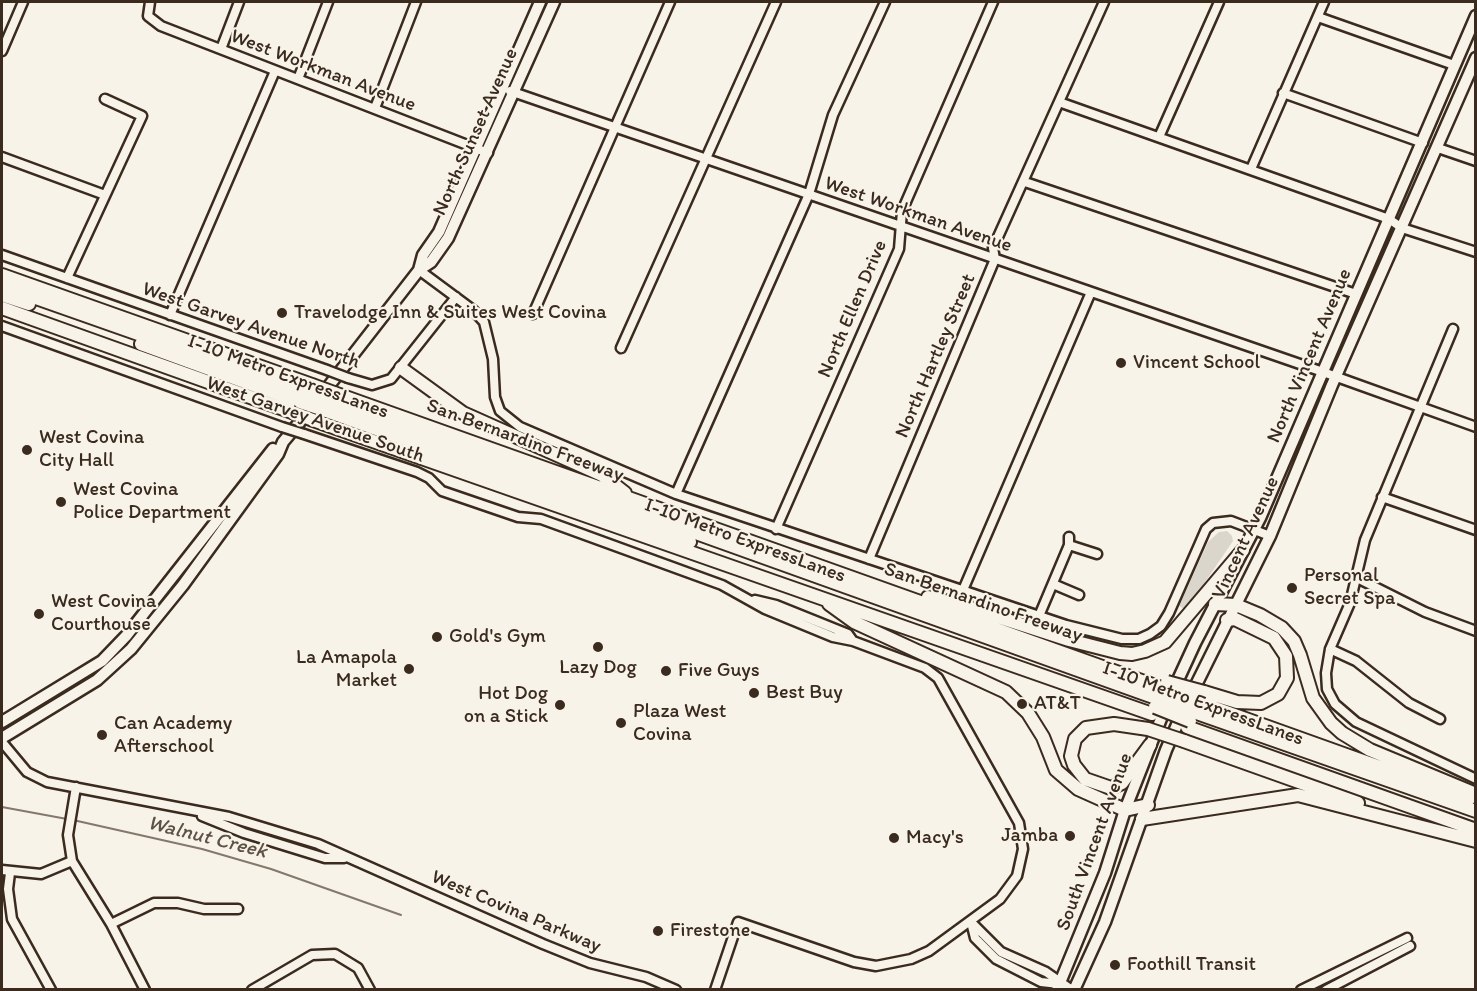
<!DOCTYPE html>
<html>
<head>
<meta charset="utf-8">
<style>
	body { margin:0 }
	#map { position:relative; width:1477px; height:991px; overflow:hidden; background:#f7f3e8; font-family:Itim,sans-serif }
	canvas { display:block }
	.frame { position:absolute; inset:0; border:3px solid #3b2a1e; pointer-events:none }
</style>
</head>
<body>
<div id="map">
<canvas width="1477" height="991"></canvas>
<div class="frame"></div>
</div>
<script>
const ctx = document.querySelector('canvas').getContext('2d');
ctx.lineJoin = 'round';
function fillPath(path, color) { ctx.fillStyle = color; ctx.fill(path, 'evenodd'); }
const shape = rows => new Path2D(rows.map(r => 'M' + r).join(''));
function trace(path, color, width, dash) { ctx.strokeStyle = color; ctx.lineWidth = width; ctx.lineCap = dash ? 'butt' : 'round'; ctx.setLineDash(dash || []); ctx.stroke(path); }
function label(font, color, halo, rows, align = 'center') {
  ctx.font = font + ' Itim,sans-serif'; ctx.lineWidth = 4.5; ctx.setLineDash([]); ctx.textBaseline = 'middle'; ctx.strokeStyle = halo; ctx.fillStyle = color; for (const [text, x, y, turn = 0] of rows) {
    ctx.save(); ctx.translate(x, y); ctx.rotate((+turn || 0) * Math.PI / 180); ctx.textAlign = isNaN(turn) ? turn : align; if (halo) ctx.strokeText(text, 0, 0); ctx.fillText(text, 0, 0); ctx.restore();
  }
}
const green = shape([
	[1227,531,1232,536,1233,541,1186,610,1179,606,1208,542,1219,532]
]);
const stream = shape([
	[2,807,67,819],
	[73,820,202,849,271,869,401,915]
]);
const minor = shape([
	[150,2,148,16,161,26,488,153],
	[1318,17,1454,65],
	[221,49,239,2],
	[2,51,23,2],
	[298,79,328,2],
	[510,91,1323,372,1476,427],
	[1283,93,1423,143],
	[1059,102,1389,219,1402,228,1476,252],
	[375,108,416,2],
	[1159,137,1219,2],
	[1438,148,1476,161],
	[2,157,105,195],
	[1251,169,1324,2],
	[1025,182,1356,294],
	[2,255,327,370],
	[419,270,473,310,484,322,493,359,495,397,500,411,520,427,676,494,1066,625,1122,639,1139,639,1150,634,1161,626,1169,613,1199,545,1206,529,1213,523,1231,521,1270,536],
	[67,278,142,116,105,99],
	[533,314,670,2],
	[170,315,275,71],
	[2,326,282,427],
	[1453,329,1365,540,1350,603,1330,649,1326,673,1327,689,1335,704,1356,722,1476,779],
	[621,348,776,2],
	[348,378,372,385,391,379,456,297],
	[304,434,417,472,429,478,442,491,518,517,541,519,722,585,765,609,833,637,853,641,925,668,938,678,1019,823,1023,849,1017,876,1000,899,929,951,911,959,876,966,854,962,738,922,715,990],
	[676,494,809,194,833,115,885,2],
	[1382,497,1476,530],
	[776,529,899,249,902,211,993,2],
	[1069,545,1097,554],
	[869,559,995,259,993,248,1104,2],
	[1357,578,1425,612,1476,631],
	[1053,584,1079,595],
	[963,590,1091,292],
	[755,600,776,605,848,634,853,641],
	[1039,616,1069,545,1069,537],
	[1330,649,1356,661,1409,703,1440,719],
	[2,742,27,772,47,782,229,817,318,844,543,944,590,963,646,977,676,990],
	[76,787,68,835,72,861,111,924,145,990],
	[202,816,244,833,325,858,344,858],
	[2,870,41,874,72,861],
	[10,873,8,889,12,919,51,990],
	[970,921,1001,952,1046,972,1072,990],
	[971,922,975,938,996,959,1041,982,1059,984],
	[111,924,154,903,178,903,204,909,238,909],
	[252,990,312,955,335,954,358,968,370,990],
	[1301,990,1407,938],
	[1326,990,1410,946]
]);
const major = shape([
	[419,270,423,255,439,232,540,2],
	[321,396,419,270,431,262,448,238,554,2],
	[1190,697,1270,536,1332,385,1476,58],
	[2,722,102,661,127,635,273,449],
	[2,738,97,680,131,649,183,585,278,454,283,442,309,411],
	[1057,990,1105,873,1125,810,1166,706,1195,643,1260,518,1476,16],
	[1074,990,1105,922,1166,750,1183,711]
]);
const highway = shape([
	[2,275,312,385],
	[2,286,306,393],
	[2,295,29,304],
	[2,308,292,412],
	[141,344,300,402],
	[401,368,463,413,602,475,625,493],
	[334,393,1164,689],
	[328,401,1159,699],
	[321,409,690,542],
	[313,420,1152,714],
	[928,597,961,605,1069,640,1120,653,1132,654,1145,651,1165,642,1243,550],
	[829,604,854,622,1006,692,1028,713,1043,737,1056,770,1078,789,1125,810,1148,805],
	[1215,604,1236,605,1260,615,1282,628,1294,641,1300,655,1313,698,1331,723,1342,733,1370,750,1476,794],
	[1204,692,1237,702,1261,703,1278,694,1287,678,1286,656,1274,638,1235,619,1227,620],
	[1198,702,1469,799],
	[1194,712,1476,811],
	[1187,727,1476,830],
	[1148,729,1114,724,1086,728,1075,739,1071,756,1074,765,1085,779,1111,788,1122,783,1150,745],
	[1184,741,1358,803],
	[1142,819,1298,795,1476,841]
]);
const minorBridge = shape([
	[327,370,348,378],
	[282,427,304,434]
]);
const highwayBridge = shape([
	[312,385,334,393],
	[306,393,328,401],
	[300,402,321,409],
	[292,412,313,420],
	[1167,682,1204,692],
	[1164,689,1198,702],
	[1159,699,1194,712],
	[1155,707,1190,721],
	[1148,729,1184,741]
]);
const markers = [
	[282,313,6,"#3b2a1e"],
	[1121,363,6,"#3b2a1e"],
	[27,450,6,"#3b2a1e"],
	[61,502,6,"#3b2a1e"],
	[1292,588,6,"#3b2a1e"],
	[39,614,6,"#3b2a1e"],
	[437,637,6,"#3b2a1e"],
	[598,647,6,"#3b2a1e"],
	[409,669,6,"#3b2a1e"],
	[666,671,6,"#3b2a1e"],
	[754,693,6,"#3b2a1e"],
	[1022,704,6,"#3b2a1e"],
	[560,705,6,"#3b2a1e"],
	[621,723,6,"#3b2a1e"],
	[102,735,6,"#3b2a1e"],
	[1070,836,6,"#3b2a1e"],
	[894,838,6,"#3b2a1e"],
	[658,931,6,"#3b2a1e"],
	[1115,965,6,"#3b2a1e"]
];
const streetNames = [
	["West Workman Avenue",323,71,21],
	["North Sunset Avenue",476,132,-66],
	["West Workman Avenue",918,215,19],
	["North Ellen Drive",853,309,-67],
	["West Garvey Avenue North",251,326,19],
	["North Hartley Street",936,356,-67],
	["North Vincent Avenue",1310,356,-67],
	["I-10 Metro ExpressLanes",288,377,20],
	["West Garvey Avenue South",315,420,19],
	["San Bernardino Freeway",525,441,20],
	["Vincent Avenue",1246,538,-65],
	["I-10 Metro ExpressLanes",745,541,20],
	["San Bernardino Freeway",983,603,19],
	["I-10 Metro ExpressLanes",1203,704,20],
	["South Vincent Avenue",1095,842,-70],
	["West Covina Parkway",516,912,23]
];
const poiNames = [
	["Travelodge Inn & Suites West Covina",294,313],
	["Vincent School",1133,363],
	["West Covina",39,438],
	["City Hall",39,461],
	["West Covina",73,490],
	["Police Department",73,513],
	["Personal",1304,576],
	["Secret Spa",1304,599],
	["West Covina",51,602],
	["Courthouse",51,625],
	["Gold's Gym",449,637],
	["La Amapola",397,658,"right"],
	["Market",397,681,"right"],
	["Lazy Dog",598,668,"center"],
	["Five Guys",678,671],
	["Best Buy",766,693],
	["Hot Dog",548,694,"right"],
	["on a Stick",548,717,"right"],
	["AT&T",1034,704],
	["Plaza West",633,712],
	["Covina",633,735],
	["Can Academy",114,724],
	["Afterschool",114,747],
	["Jamba",1058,836,"right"],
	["Macy's",906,838],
	["Firestone",670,931],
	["Foothill Transit",1127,965]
];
const waterNames = [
	["Walnut Creek",207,838,14]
];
fillPath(green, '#dbd6cb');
trace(stream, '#84786c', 2);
trace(minor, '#3b2a1e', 13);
trace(major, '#3b2a1e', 15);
trace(highway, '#3b2a1e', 16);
trace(minor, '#f7f3e8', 8);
trace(major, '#f7f3e8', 10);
trace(highway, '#f7f3e8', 12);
trace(minorBridge, '#3b2a1e', 13, []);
trace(highwayBridge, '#3b2a1e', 16, []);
trace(minorBridge, '#f7f3e8', 8);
trace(highwayBridge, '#f7f3e8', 12);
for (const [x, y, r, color] of markers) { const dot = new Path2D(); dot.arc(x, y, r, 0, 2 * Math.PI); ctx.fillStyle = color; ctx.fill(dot); trace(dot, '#f7f3e8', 2); }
label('20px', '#3b2a1e', '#f7f3e8', streetNames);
label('20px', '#3b2a1e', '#f7f3e8', poiNames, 'left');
label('italic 21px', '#5f5145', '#f7f3e8', waterNames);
</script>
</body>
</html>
